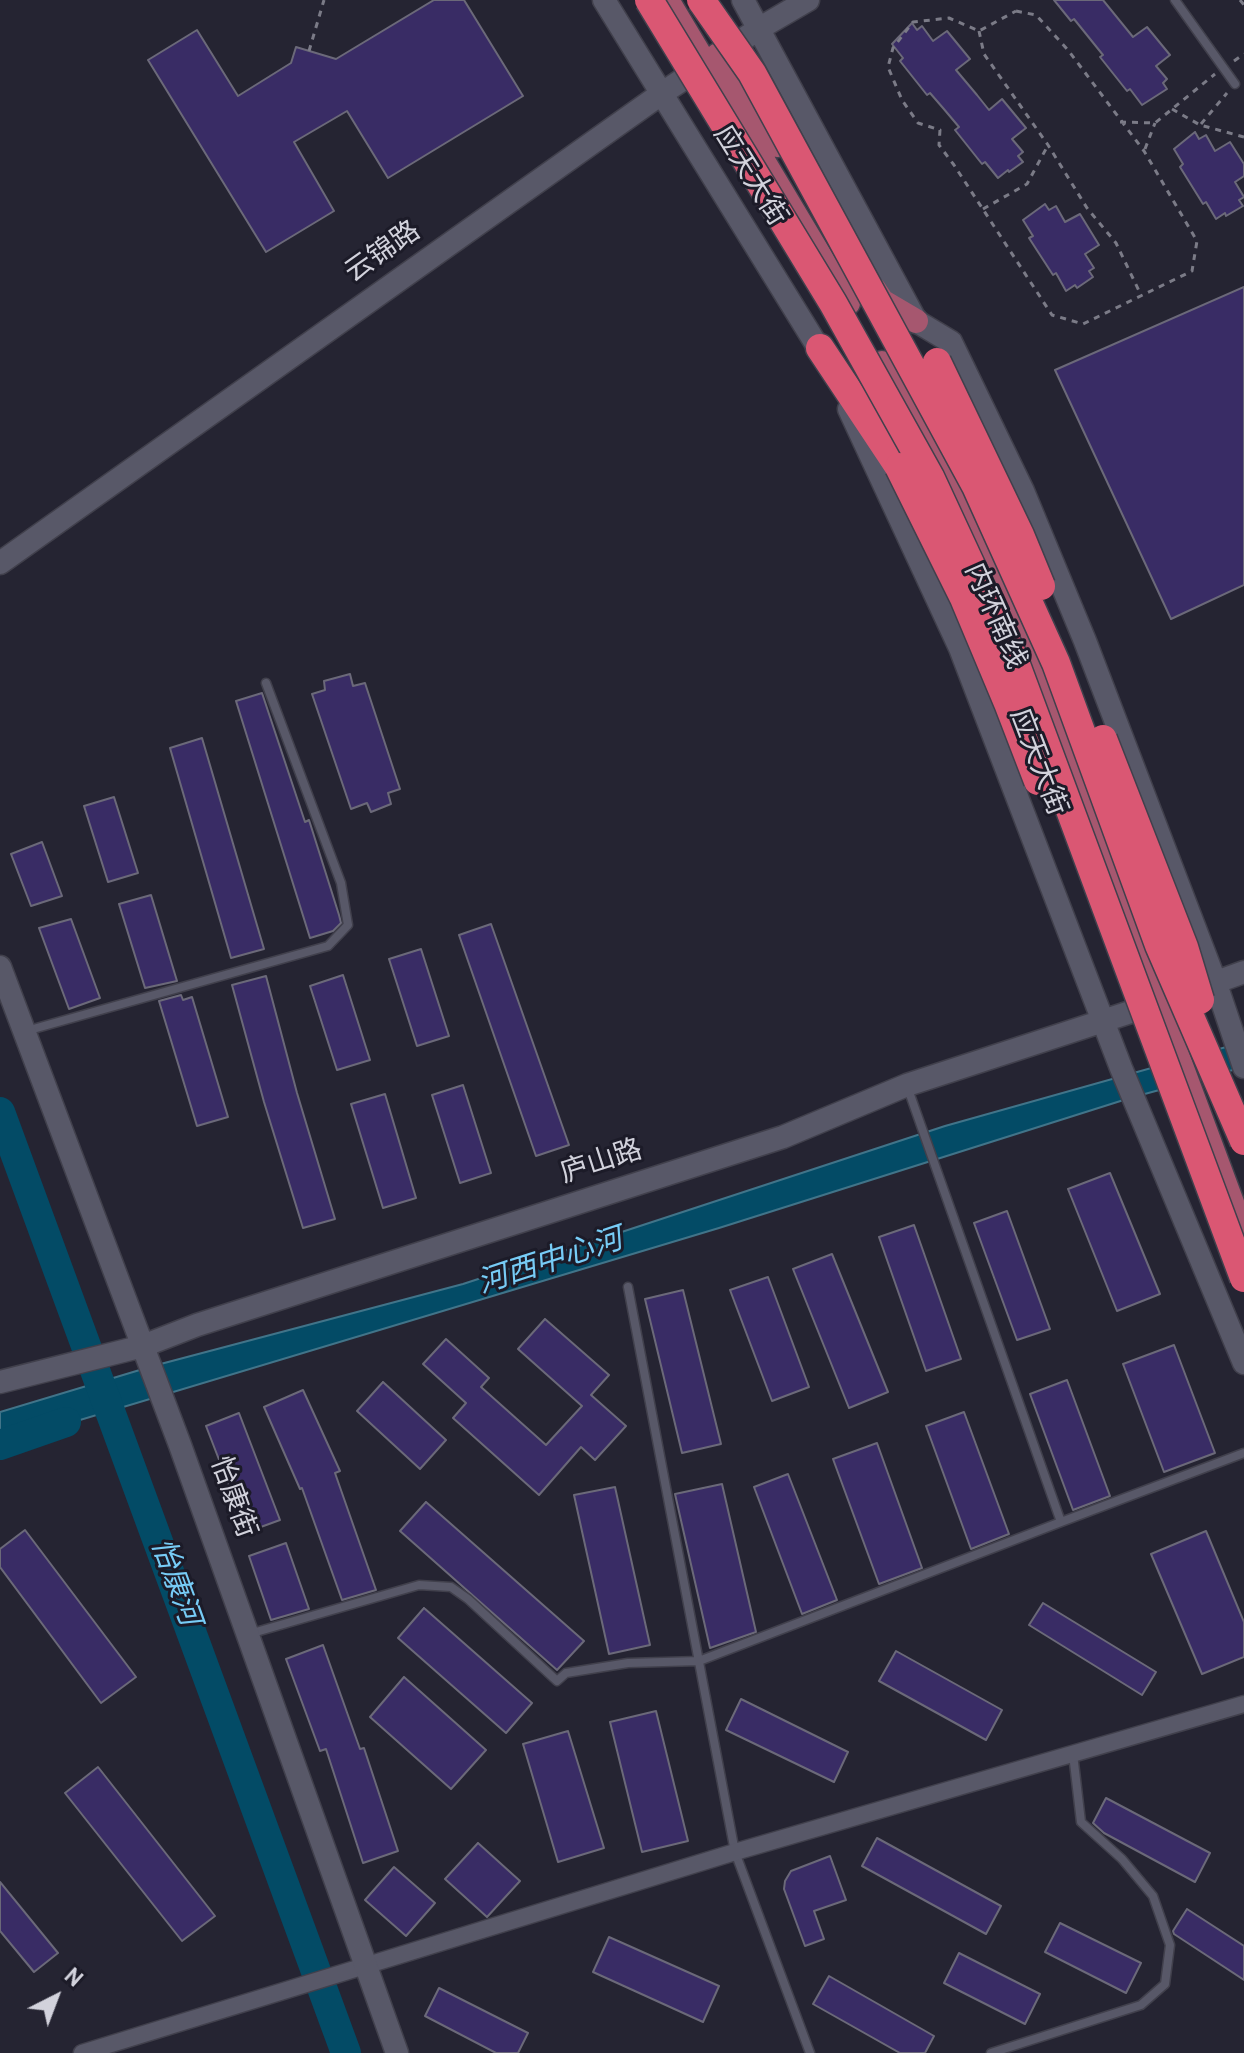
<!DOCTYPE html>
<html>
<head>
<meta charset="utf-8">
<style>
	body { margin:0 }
	#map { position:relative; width:1244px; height:2053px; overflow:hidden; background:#252432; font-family:Overpass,sans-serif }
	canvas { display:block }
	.north { position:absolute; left:16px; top:1957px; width:80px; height:80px; -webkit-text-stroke:6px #1c1b28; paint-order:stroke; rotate:42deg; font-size:22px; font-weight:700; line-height:32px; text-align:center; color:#d2d2dc }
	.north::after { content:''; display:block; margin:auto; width:28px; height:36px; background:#d2d2dc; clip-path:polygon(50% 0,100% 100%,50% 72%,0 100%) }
</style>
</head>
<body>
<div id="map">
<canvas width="1244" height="2053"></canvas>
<div class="north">N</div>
</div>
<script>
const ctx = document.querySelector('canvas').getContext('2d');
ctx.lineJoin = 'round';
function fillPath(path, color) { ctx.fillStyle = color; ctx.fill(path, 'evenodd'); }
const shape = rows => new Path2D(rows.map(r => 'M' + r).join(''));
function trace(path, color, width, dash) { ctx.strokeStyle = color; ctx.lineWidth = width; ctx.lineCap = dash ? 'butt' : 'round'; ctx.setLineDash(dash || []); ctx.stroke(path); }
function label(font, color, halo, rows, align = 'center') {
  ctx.font = font + ' Overpass,"Noto Sans SC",sans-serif'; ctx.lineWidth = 6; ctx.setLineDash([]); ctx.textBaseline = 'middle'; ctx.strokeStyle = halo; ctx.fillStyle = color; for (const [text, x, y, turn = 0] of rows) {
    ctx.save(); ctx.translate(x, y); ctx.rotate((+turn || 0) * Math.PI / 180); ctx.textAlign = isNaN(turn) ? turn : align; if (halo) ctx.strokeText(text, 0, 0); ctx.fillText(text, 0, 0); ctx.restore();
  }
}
const water = shape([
	[1244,1042,1244,1067,1130,1098,719,1228,0,1444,0,1412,153,1366,463,1284,945,1126,1244,1042]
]);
const river = shape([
	[0,1112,346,2053],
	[0,1445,66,1422]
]);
const building = shape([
	[434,0,464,0,523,96,388,178,347,111,294,142,334,211,266,252,148,60,197,30,238,96,291,63,296,47,336,59,434,0],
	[1054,0,1103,0,1133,37,1147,27,1170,55,1156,66,1167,79,1163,83,1167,89,1142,105,1130,89,1127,91,1100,57,1103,55,1074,19,1071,21,1054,0],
	[912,23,917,30,922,26,933,41,947,31,970,59,956,70,977,95,989,110,1002,99,1026,128,1012,139,1023,152,1018,156,1023,162,1009,172,1008,170,998,178,985,162,982,164,955,130,959,127,943,108,930,93,927,95,900,61,903,58,892,44,912,23],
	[1195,132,1199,139,1206,135,1215,151,1230,142,1244,164,1244,176,1235,182,1244,197,1239,200,1243,206,1226,216,1225,213,1216,219,1206,202,1203,204,1180,167,1183,164,1174,149,1195,132],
	[1045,204,1049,210,1056,206,1065,222,1080,214,1099,245,1085,254,1094,268,1089,271,1093,277,1077,288,1075,285,1066,291,1056,273,1053,275,1029,238,1033,236,1023,220,1045,204],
	[1244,287,1244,585,1171,619,1055,370,1244,287],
	[350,674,353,686,365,683,400,789,388,793,391,804,371,812,367,803,351,809,312,694,325,690,324,681,350,674],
	[262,693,305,822,309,820,339,915,341,923,333,931,310,938,236,701,262,693],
	[202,738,264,949,231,958,170,748,202,738],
	[114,797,138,873,108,882,84,806,114,797],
	[42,842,62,896,31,906,11,854,42,842],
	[151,895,177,981,145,988,119,904,151,895],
	[71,919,100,998,69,1009,39,928,71,919],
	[491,924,569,1145,536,1156,459,935,491,924],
	[421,949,449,1036,417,1046,389,959,421,949],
	[343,975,370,1060,337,1070,310,986,343,975],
	[266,976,297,1093,335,1219,303,1228,264,1102,232,985,266,976],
	[181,995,183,1000,192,997,228,1117,197,1126,159,1001,181,995],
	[463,1085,491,1173,460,1183,432,1095,463,1085],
	[385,1094,416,1198,383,1208,351,1104,385,1094],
	[1110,1173,1160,1294,1117,1311,1068,1189,1110,1173],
	[1007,1211,1050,1329,1017,1340,974,1223,1007,1211],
	[914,1225,961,1359,926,1371,879,1237,914,1225],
	[832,1254,888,1392,849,1408,793,1269,832,1254],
	[768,1277,809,1387,772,1401,730,1290,768,1277],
	[683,1290,721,1444,682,1453,645,1299,683,1290],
	[545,1319,609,1375,591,1395,626,1426,595,1460,581,1447,539,1495,453,1418,466,1403,423,1364,446,1339,489,1378,481,1387,546,1445,582,1406,518,1349,545,1319],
	[1174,1345,1215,1453,1164,1472,1123,1364,1174,1345],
	[1067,1380,1110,1496,1073,1510,1030,1394,1067,1380],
	[383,1382,446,1440,420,1469,357,1411,383,1382],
	[303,1390,340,1471,335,1473,376,1590,342,1600,302,1488,300,1489,264,1407,303,1390],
	[964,1412,1009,1534,971,1549,926,1426,964,1412],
	[239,1413,280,1520,247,1532,206,1426,239,1413],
	[877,1443,922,1568,879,1584,833,1459,877,1443],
	[788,1474,837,1600,802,1614,754,1487,788,1474],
	[722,1484,756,1632,710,1648,675,1494,722,1484],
	[615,1487,650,1645,609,1654,574,1495,615,1487],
	[426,1502,584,1641,557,1670,400,1531,426,1502],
	[25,1530,136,1677,101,1703,0,1567,0,1549,25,1530],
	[1206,1531,1244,1622,1244,1657,1202,1674,1151,1554,1206,1531],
	[286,1543,309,1609,271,1620,249,1556,286,1543],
	[1043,1603,1156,1672,1142,1695,1029,1625,1043,1603],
	[424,1608,532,1703,506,1733,398,1638,424,1608],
	[323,1645,360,1749,364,1748,398,1851,363,1863,326,1749,320,1751,286,1659,323,1645],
	[896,1651,1002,1710,986,1740,879,1681,896,1651],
	[404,1677,486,1750,451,1789,370,1717,404,1677],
	[741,1699,848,1752,834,1782,726,1730,741,1699],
	[656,1711,688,1841,642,1852,610,1722,656,1711],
	[568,1731,604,1848,558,1862,523,1744,568,1731],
	[98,1767,215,1916,182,1941,65,1793,98,1767],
	[1106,1798,1210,1853,1195,1882,1104,1833,1093,1823,1106,1798],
	[877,1838,1001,1906,986,1934,862,1866,877,1838],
	[478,1843,520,1881,487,1917,445,1879,478,1843],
	[830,1856,846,1900,814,1911,824,1939,805,1946,784,1889,785,1881,791,1871,830,1856],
	[394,1867,435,1903,406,1936,365,1900,394,1867],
	[0,1882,58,1953,34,1972,0,1931,0,1882],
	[1187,1909,1244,1946,1244,1980,1174,1934,1173,1931,1187,1909],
	[1060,1923,1141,1963,1126,1993,1045,1952,1060,1923],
	[609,1937,719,1986,703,2022,593,1972,609,1937],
	[959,1953,1040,1994,1025,2024,944,1983,959,1953],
	[829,1976,934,2036,925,2053,900,2053,813,2004,829,1976],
	[439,1988,528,2033,518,2053,496,2053,425,2016,439,1988]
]);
const path = shape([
	[1240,0,1244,5],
	[1016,11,1036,15,1068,50,1144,151,1197,241,1192,271,1083,324,1052,315,954,165,939,145,940,130,918,123,902,100,888,67,893,48,913,22,949,18,979,31,1016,11],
	[979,31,984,54,1048,145,1087,208,1116,243,1141,295],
	[309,51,324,0],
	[1234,61,1244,54],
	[1172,109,1200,125,1244,137],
	[1120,122,1155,123,1215,74],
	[1201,124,1227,93],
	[1145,149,1155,123],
	[983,209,1027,184,1047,147]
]);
const lane = shape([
	[1175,0,1235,84],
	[26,1031,328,946,348,925,341,883,266,683],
	[628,1287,735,1852,810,2053],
	[1061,1522,1244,1453],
	[249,1634,419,1585,451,1587,468,1599,557,1681,566,1673,628,1663,699,1661,1061,1522,907,1086],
	[991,2053,1141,2005,1165,1984,1170,1945,1153,1896,1122,1859,1081,1822,1073,1754]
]);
const street = shape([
	[82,2053,735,1852,1244,1704]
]);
const secondary = shape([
	[604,0,826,360],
	[743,0,916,321,951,342,1023,491,1085,641,1215,981,1244,1067],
	[849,409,960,648,1121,1068,1244,1363],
	[0,563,661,94,760,28,808,0],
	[0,967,180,1445,397,2053],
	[0,1382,143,1346,197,1325,783,1137,907,1085,1158,1003,1244,972]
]);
const primary = shape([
	[667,0,848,303],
	[718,55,778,145],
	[874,289,882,301,916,321],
	[882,363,946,475,1025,646,1244,1235]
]);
const highway = shape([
	[820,348,899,467]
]);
const highwayBridge = shape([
	[649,0,833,303,930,477,1012,654,1244,1278],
	[701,0,752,73,976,486,1056,663,1159,945,1244,1141],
	[937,362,1020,535,1041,586],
	[899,467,964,598,1008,703,1038,781],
	[1103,739,1184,947,1200,1000]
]);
const streetNames = [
	["应天大街",748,177,58],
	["云锦路",384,254,-35],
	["内环南线",993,617,66],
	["应天大街",1036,763,69],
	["庐山路",602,1164,-18],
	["怡康街",231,1498,70]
];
const waterNames = [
	["河西中心河",551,1264,-18],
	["怡康河",173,1583,70]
];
fillPath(water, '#034b66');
trace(water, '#417489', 2);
trace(river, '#034b66', 30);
fillPath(building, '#392c65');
trace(building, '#6b6979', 2);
trace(lane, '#41404c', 11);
trace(street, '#41404c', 19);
trace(secondary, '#41404c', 25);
trace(primary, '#41404c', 27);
trace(highway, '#41404c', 31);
trace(path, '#7b7b87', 3, [6, 6]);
trace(lane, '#585868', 8);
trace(street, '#585868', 16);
trace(secondary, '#585868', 22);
trace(primary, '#a6576f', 24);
trace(highway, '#da5773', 28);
trace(highwayBridge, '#41404c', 31, []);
trace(highwayBridge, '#da5773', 28);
label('28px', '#d2d2dc', '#1c1b28', streetNames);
label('italic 30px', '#77ccf6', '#1c1b28', waterNames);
</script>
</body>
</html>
